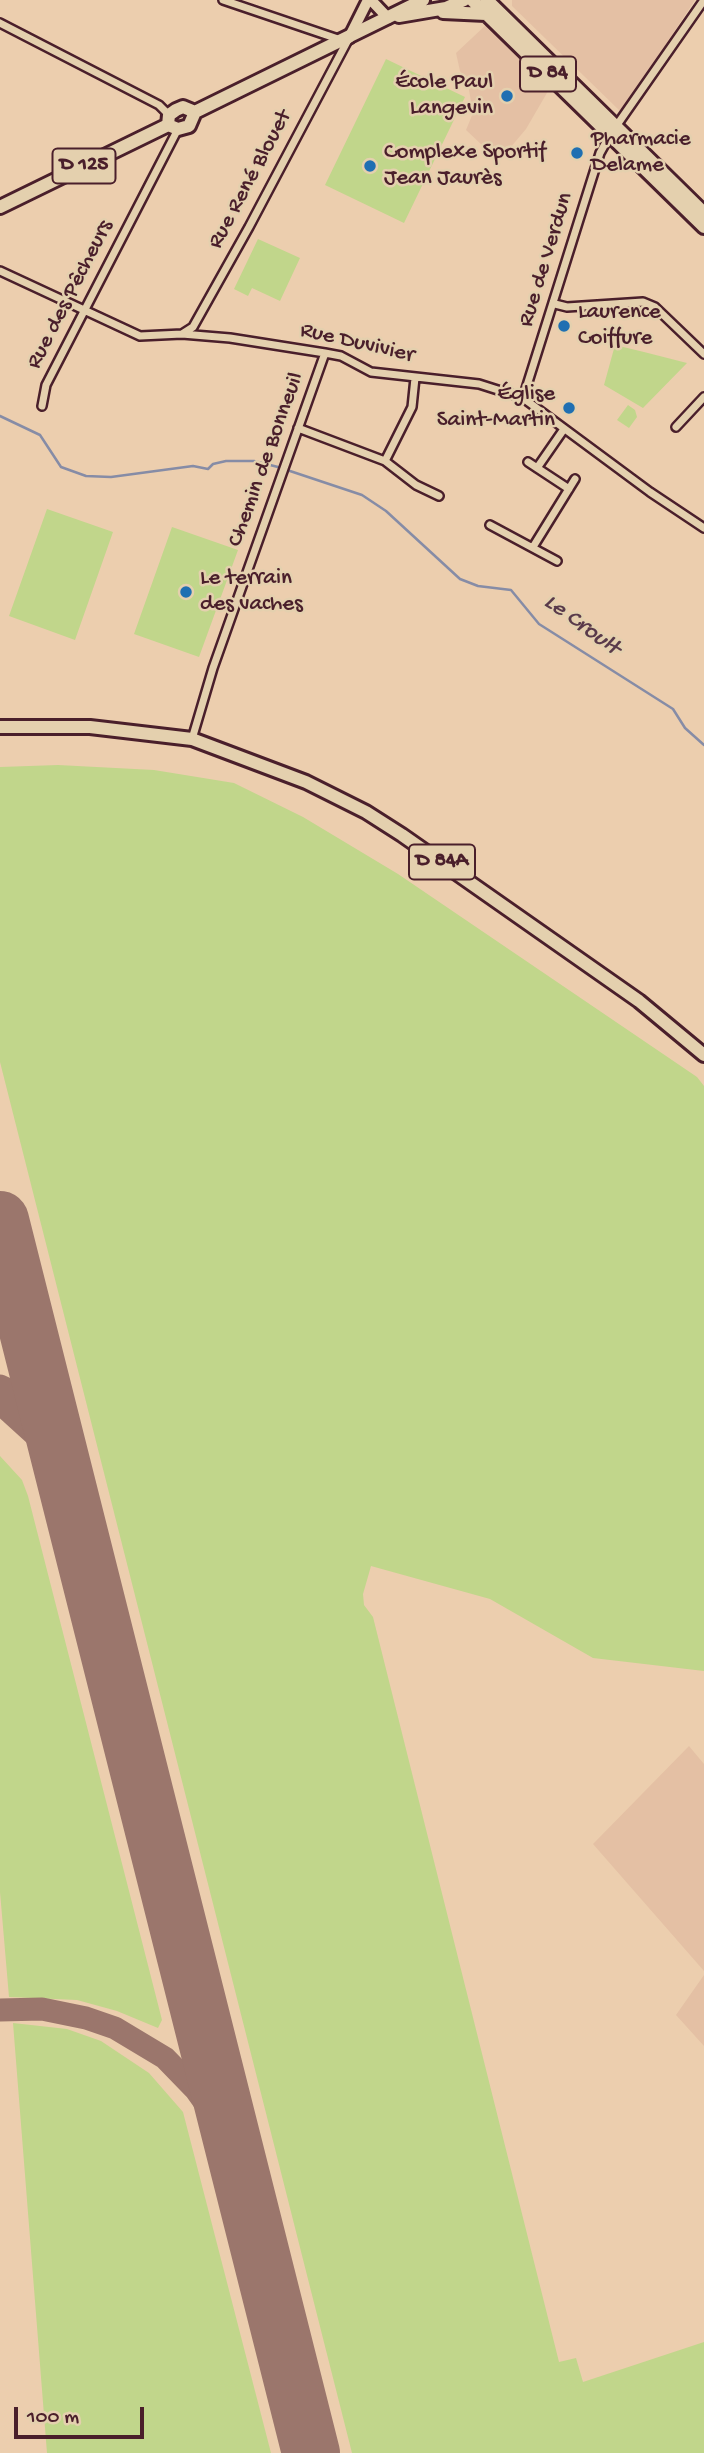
<!DOCTYPE html>
<html>
<head>
<meta charset="utf-8">
<style>
	body { margin:0 }
	#map { position:relative; width:704px; height:2453px; overflow:hidden; background:#ecceae; font-family:"Gochi Hand",sans-serif }
	canvas { display:block }
	.scale { position:absolute; left:14px; top:2407px; width:130px; height:32px; box-sizing:border-box; border:4px solid #4a1f2b; border-top:0; padding-left:9px; font-size:21px; line-height:24px; white-space:nowrap; color:#4a1f2b; -webkit-text-stroke:5px #e4d0ae; paint-order:stroke }
</style>
</head>
<body>
<div id="map">
<canvas width="704" height="2453"></canvas>
<div class="scale">100 m</div>
</div>
<script>
const ctx = document.querySelector('canvas').getContext('2d');
ctx.lineJoin = 'round';
function fillPath(path, color) { ctx.fillStyle = color; ctx.fill(path, 'evenodd'); }
const shape = rows => new Path2D(rows.map(r => 'M' + r).join(''));
function trace(path, color, width, dash) { ctx.strokeStyle = color; ctx.lineWidth = width; ctx.lineCap = dash ? 'butt' : 'round'; ctx.setLineDash(dash || []); ctx.stroke(path); }
function label(font, color, halo, rows, align = 'center') {
  ctx.font = font + ' "Gochi Hand",sans-serif'; ctx.lineWidth = 5; ctx.setLineDash([]); ctx.textBaseline = 'middle'; ctx.strokeStyle = halo; ctx.fillStyle = color; for (const [text, x, y, turn = 0] of rows) {
    ctx.save(); ctx.translate(x, y); ctx.rotate((+turn || 0) * Math.PI / 180); ctx.textAlign = isNaN(turn) ? turn : align; if (halo) ctx.strokeText(text, 0, 0); ctx.fillText(text, 0, 0); ctx.restore();
  }
}
const built = shape([
	[512,0,695,0,621,112,512,6],
	[488,23,551,86,526,129,499,161,466,130,473,113,469,90,460,71,456,53],
	[689,1746,704,1764,704,1971,593,1844],
	[704,1975,704,2046,676,2015]
]);
const green = shape([
	[386,59,465,97,404,223,325,185],
	[258,239,300,258,280,301,252,288,248,296,234,289],
	[615,345,644,352,687,363,643,408,604,385],
	[628,405,635,410,637,417,629,428,617,420],
	[47,509,113,532,75,640,9,616],
	[172,527,238,550,199,657,134,634],
	[58,765,154,770,234,783,303,817,398,874,697,1077,704,1086,704,1671,593,1658,490,1599,371,1566,363,1594,364,1605,373,1617,559,2362,576,2358,583,2382,704,2342,704,2453,352,2453,0,1062,0,767],
	[0,1456,22,1480,28,1496,162,2020,158,2028,117,2011,77,2000,9,1997,0,1892],
	[13,2023,67,2029,101,2041,149,2073,183,2112,271,2453,47,2453]
]);
const stream = shape([
	[0,416,40,435,61,467,86,476,111,477,193,466,208,469,213,464,226,461,254,461,278,467],
	[287,470,362,495,386,511,460,579,478,586,511,590,539,624,673,709,685,728,704,745]
]);
const taxiway = shape([
	[0,1386,28,1399,44,1416,54,1435],
	[0,1403,43,1442,67,1486],
	[0,2010,42,2009,86,2018,115,2028,165,2058,196,2090,216,2118,243,2184]
]);
const runway = shape([
	[0,1220,311,2453]
]);
const street = shape([
	[223,0,341,40],
	[0,23,159,105,169,115],
	[0,271,140,336,182,334,230,338,325,353,341,356,371,372,479,384,523,398,650,492,704,528],
	[555,304,567,307,643,302,655,307,704,354],
	[182,334,193,327,249,227,349,38],
	[523,398,600,153,610,135,704,0],
	[42,406,46,385,178,129],
	[676,427,704,397],
	[298,428,385,461,416,485,439,496],
	[385,461,412,407,415,378],
	[528,462,569,489],
	[537,468,564,429],
	[490,525,557,561],
	[533,547,575,479],
	[192,739,213,668,325,353]
]);
const secondary = shape([
	[371,0,388,18],
	[349,38,368,0]
]);
const primary = shape([
	[472,0,704,227],
	[487,0,704,213],
	[443,12,486,14],
	[399,16,446,8,464,0],
	[195,112,423,0],
	[168,125,169,115,176,110,183,107,195,112],
	[0,207,168,125,178,129,189,126,195,112],
	[0,727,90,727,192,739,306,782,366,812,402,835,639,1001,704,1055]
]);
const markers = [
	[507,96,7,"#1f6fb2"],
	[577,153,7,"#1f6fb2"],
	[370,166,7,"#1f6fb2"],
	[564,326,7,"#1f6fb2"],
	[569,408,7,"#1f6fb2"],
	[186,592,7,"#1f6fb2"]
];
const shields = [
	[548,74,56],
	[84,166,63],
	[442,862,66]
];
const shieldNames = [
	["D 84",548,74],
	["D 125",84,166],
	["D 84A",442,862]
];
const poiNames = [
	["École Paul",493,83,"right"],
	["Langevin",493,109,"right"],
	["Pharmacie",591,140],
	["Delame",591,166],
	["Complexe Sportif",384,153],
	["Jean Jaurès",384,179],
	["Laurence",578,313],
	["Coiffure",578,339],
	["Église",555,395,"right"],
	["Saint-Martin",555,421,"right"],
	["Le terrain",200,579],
	["des vaches",200,605]
];
const streetNames = [
	["Rue René Blouet",251,180,-62],
	["Rue de Verdun",547,260,-73],
	["Rue des Pêcheurs",71,295,-63],
	["Rue Duvivier",357,344,13],
	["Chemin de Bonneuil",267,460,-70]
];
const waterNames = [
	["Le Croult",581,626,36]
];
fillPath(built, '#e4c0a4');
fillPath(green, '#c1d68b');
trace(stream, '#868ca6', 2.5);
trace(taxiway, '#9b766c', 23);
trace(runway, '#9b766c', 58);
trace(street, '#4a1f2b', 12);
trace(secondary, '#4a1f2b', 16);
trace(primary, '#4a1f2b', 18);
trace(street, '#e4d0ae', 7);
trace(secondary, '#e4d0ae', 10);
trace(primary, '#e4d0ae', 12);
for (const [x, y, r, color] of markers) { const dot = new Path2D(); dot.arc(x, y, r, 0, 2 * Math.PI); ctx.fillStyle = color; ctx.fill(dot); trace(dot, '#e4d0ae', 2.5); }
for (const [x, y, w] of shields) { const box = new Path2D(); box.roundRect(x - w / 2, y - 17.5, w, 35, 5); ctx.fillStyle = '#e4d0ae'; ctx.fill(box); trace(box, '#4a1f2b', 2); }
label('bold 21px', '#4a1f2b', null, shieldNames);
label('23px', '#4a1f2b', '#e4d0ae', poiNames, 'left');
label('23px', '#4a1f2b', '#e4d0ae', streetNames);
label('italic 24px', '#593a4a', '#e4d0ae', waterNames);
</script>
</body>
</html>
